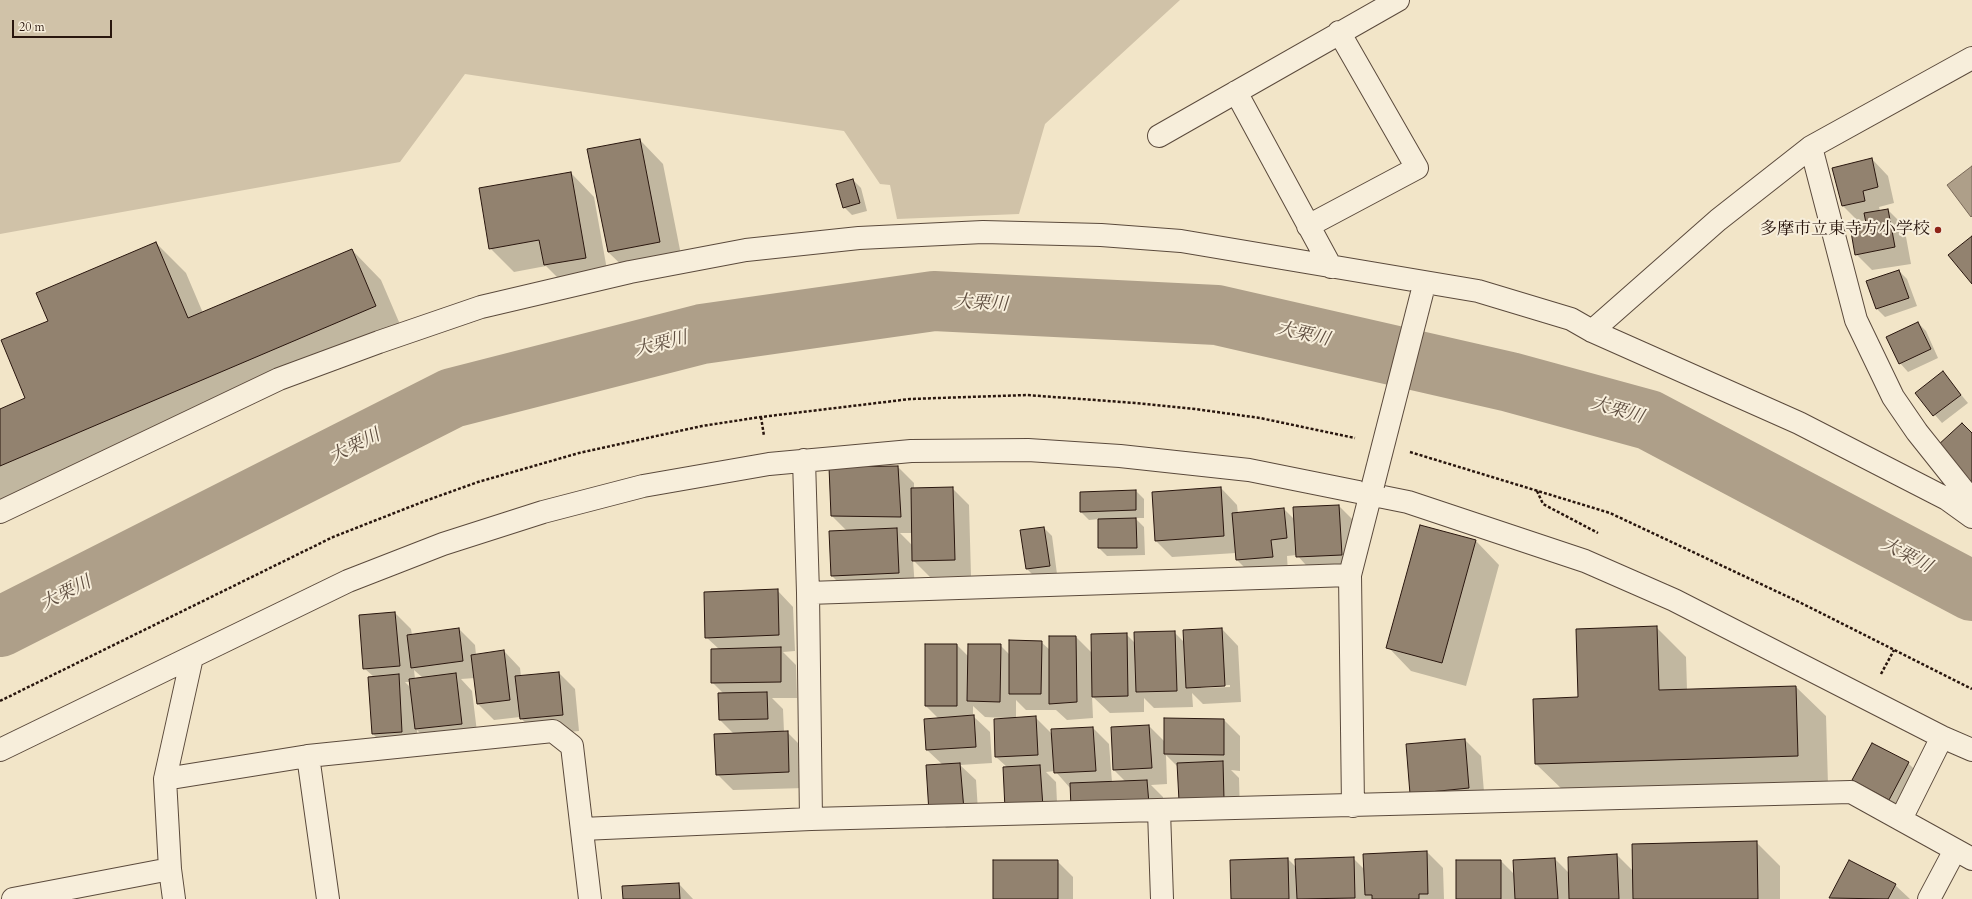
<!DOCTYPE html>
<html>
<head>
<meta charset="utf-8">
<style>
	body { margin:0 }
	#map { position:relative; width:1972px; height:899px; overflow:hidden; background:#f2e5c8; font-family:Cardo,serif }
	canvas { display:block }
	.scale { position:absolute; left:12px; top:20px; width:100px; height:18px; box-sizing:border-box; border:2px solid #29160e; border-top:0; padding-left:5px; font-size:12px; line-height:14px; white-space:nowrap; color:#29160e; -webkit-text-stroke:3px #f7eedb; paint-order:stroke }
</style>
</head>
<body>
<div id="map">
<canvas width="1972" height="899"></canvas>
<div class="scale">20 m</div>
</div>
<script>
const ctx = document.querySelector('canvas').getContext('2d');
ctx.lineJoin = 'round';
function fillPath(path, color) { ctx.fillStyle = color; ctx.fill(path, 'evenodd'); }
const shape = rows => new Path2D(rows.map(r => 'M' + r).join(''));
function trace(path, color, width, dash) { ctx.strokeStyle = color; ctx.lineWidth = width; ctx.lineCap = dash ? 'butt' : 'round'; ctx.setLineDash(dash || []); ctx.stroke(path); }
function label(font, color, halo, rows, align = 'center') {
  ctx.font = font + ' Cardo,"Noto Serif JP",serif'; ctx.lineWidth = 4; ctx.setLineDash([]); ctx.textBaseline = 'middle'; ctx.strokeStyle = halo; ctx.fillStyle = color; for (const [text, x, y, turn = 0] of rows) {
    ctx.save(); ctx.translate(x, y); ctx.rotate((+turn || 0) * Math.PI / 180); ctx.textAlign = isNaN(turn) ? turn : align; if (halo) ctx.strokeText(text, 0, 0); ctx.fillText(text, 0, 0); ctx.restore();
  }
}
const green = shape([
	[0,0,1180,0,1045,124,1019,214,897,219,890,185,880,184,844,131,465,74,400,162,0,234]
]);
const water = shape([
	[1972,166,1972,216,1971,217,1947,185,1972,166]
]);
const shadow = shape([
	[640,140,663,164,683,265,632,275,608,252,588,150],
	[1872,159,1888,176,1894,203,1879,207,1880,211,1888,210,1904,226,1911,264,1872,270,1856,254,1867,224,1866,220,1859,222,1842,205],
	[571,173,594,197,609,281,568,288,546,266,514,272,490,248],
	[853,180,861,188,867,211,852,215,844,207],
	[156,243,186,273,203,313,352,250,381,280,405,336,0,507,0,410,27,399,49,321],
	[1899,271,1907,279,1917,306,1885,317,1877,309,1868,282],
	[1918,323,1926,331,1938,358,1908,372,1900,363],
	[1943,373,1968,403,1942,423,1916,393],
	[898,467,914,483,914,489,953,489,969,505,971,576,930,577,913,560,915,589,848,592,832,576,847,531,832,516,830,468],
	[900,533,913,533,913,546],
	[1221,488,1237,505,1238,514,1284,509,1295,520,1339,506,1355,522,1358,571,1313,573,1297,555,1287,556,1288,573,1253,576,1237,560,1236,553,1172,557,1156,541,1153,493],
	[1136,491,1144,499,1144,518,1135,518,1144,527,1145,555,1107,556,1099,548,1099,519,1089,520,1081,512],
	[1044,528,1052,536,1057,574,1035,577,1027,569],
	[1476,541,1499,565,1466,686,1411,671,1388,647],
	[777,590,793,607,795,651,783,652,796,665,797,698,772,698,783,709,784,732,787,732,804,749,805,788,733,790,717,774,734,734,720,720,724,694,712,682,719,649,706,637],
	[395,613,411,629,412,635,459,629,475,645,476,655,504,651,520,668,521,676,559,673,575,689,579,731,537,735,520,717,494,720,478,704,475,678,461,679,472,691,478,740,432,745,417,730,418,748,389,750,373,734,374,677,364,668],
	[414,670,423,678,415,679],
	[405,682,411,682,411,688],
	[1656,627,1686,657,1687,690,1796,687,1826,716,1828,785,1566,793,1536,764,1579,698],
	[1222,629,1238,646,1241,702,1203,704,1192,693,1193,707,1154,708,1144,698,1144,712,1110,713,1092,696,1093,718,1067,720,1056,710,1026,710,1016,700,1016,718,1035,717,1052,734,1093,728,1109,744,1112,782,1126,782,1114,770,1149,726,1165,742,1165,719,1224,720,1240,736,1240,771,1231,770,1239,778,1240,815,1179,768,1166,755,1167,784,1151,785,1163,797,1164,820,1088,823,1072,807,1071,789,1055,771,1046,772,1056,782,1058,823,1023,825,1006,809,1007,767,996,757,995,720,1005,719,1005,718,985,717,973,706,973,716,990,732,992,763,960,765,976,780,979,826,946,828,930,812,943,765,927,750,939,719,926,706,957,645,969,657,1000,645,1010,655,1041,642,1050,650,1076,637,1092,653,1126,634,1136,644,1174,632,1184,642],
	[1230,685,1230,687,1201,688,1201,686],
	[1465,740,1481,756,1485,804,1411,793],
	[1908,763,1924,779,1905,815,1870,796,1854,780],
	[1756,842,1780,866,1780,899,1457,899,1501,861,1515,875,1555,859,1569,873,1617,855,1634,872],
	[1427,852,1443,868,1444,899,1232,899,1288,859,1297,868,1353,858,1365,870],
	[1057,861,1073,877,1073,899,994,899],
	[679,884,693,899,624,899],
	[1895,885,1910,899,1832,899,1830,897]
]);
const river = shape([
	[0,627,452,398,702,334,934,301,1217,315,1510,382,1649,420,1972,591]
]);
const building = shape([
	[640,139,660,242,608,252,587,149,640,139],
	[1872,158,1878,187,1863,191,1865,201,1842,206,1832,168,1872,158],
	[571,172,586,258,544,265,539,240,489,249,479,188,571,172],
	[853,179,860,203,843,208,836,184,853,179],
	[1888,209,1895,247,1855,255,1850,226,1866,223,1864,213,1888,209],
	[1972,236,1972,284,1948,255,1972,236],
	[156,242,188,318,352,249,376,306,0,466,0,409,25,398,1,340,48,321,36,293,156,242],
	[1899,270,1909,298,1876,309,1866,281,1899,270],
	[1918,322,1931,349,1899,364,1886,337,1918,322],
	[1943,371,1961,395,1933,416,1915,393,1943,371],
	[1962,423,1972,433,1972,483,1937,446,1962,423],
	[898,466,901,517,831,516,829,467,898,466],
	[953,487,955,560,912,561,911,488,953,487],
	[1221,487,1224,536,1155,541,1152,492,1221,487],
	[1136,490,1136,510,1080,512,1080,492,1136,490],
	[1339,505,1342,555,1296,557,1293,507,1339,505],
	[1284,508,1287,538,1271,540,1273,557,1236,560,1232,513,1284,508],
	[1136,518,1137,548,1098,548,1098,519,1136,518],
	[1420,525,1476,540,1442,663,1386,648,1420,525],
	[1044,527,1050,566,1026,569,1020,530,1044,527],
	[897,528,899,573,831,576,829,531,897,528],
	[778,589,779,635,705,638,704,592,778,589],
	[395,612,400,666,363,669,359,615,395,612],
	[1657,626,1659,690,1796,686,1798,756,1535,764,1533,699,1578,697,1576,629,1657,626],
	[459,628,463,661,411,668,407,635,459,628],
	[1222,628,1225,686,1186,688,1183,630,1222,628],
	[1175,631,1177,691,1136,692,1134,632,1175,631],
	[1127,633,1128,696,1092,697,1091,634,1127,633],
	[1049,636,1076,636,1077,702,1049,704,1049,636],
	[1009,640,1042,641,1041,694,1009,694,1009,640],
	[925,644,957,644,957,706,925,706,925,644],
	[968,644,1001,644,1000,702,967,701,968,644],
	[781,647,781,682,711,683,711,649,781,647],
	[504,650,510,700,477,704,471,655,504,650],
	[559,672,563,715,520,719,515,676,559,672],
	[456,673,462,724,415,729,409,679,456,673],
	[399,674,402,732,372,734,368,677,399,674],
	[767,692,768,719,719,720,718,693,767,692],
	[974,715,976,747,926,750,924,719,974,715],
	[1036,716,1038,755,995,757,994,719,1036,716],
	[1164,718,1224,719,1224,755,1164,754,1164,718],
	[1149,725,1152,768,1113,770,1111,727,1149,725],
	[1093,727,1096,771,1054,773,1051,729,1093,727],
	[788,731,789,772,716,775,714,734,788,731],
	[1465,739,1469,788,1410,794,1406,744,1465,739],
	[1872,743,1909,762,1889,800,1852,780,1872,743],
	[1223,761,1224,799,1179,801,1177,763,1223,761],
	[960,763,964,810,929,813,926,765,960,763],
	[1040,765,1043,807,1005,809,1003,767,1040,765],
	[1147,780,1149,804,1071,808,1070,783,1147,780],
	[1757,841,1758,899,1633,899,1632,844,1757,841],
	[1427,851,1428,894,1419,894,1419,899,1372,899,1372,895,1365,895,1363,854,1427,851],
	[1617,854,1619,899,1569,899,1568,857,1617,854],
	[1354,857,1355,898,1297,899,1295,859,1354,857],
	[1288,858,1289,899,1231,899,1230,860,1288,858],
	[1555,858,1558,899,1515,899,1513,860,1555,858],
	[993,860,1058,860,1058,899,993,899,993,860],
	[1456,860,1501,860,1501,899,1456,899,1456,860],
	[1849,860,1896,884,1888,899,1829,898,1849,860],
	[679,883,680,899,623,899,622,886,679,883]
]);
const path = shape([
	[761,417,764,436],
	[1410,452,1610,513,1797,601,1972,689],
	[1537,491,1543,504,1598,533],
	[1881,674,1894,650],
	[0,701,333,537,425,501,478,482,579,453,702,426,761,417,910,399,1027,395,1135,403,1195,409,1260,418,1355,438]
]);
const minor = shape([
	[1236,92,1331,267],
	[1159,136,1398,0],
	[1811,147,1856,320,1893,397,1917,432,1972,501],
	[1308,226,1417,168,1339,32],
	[1592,331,1718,220,1811,147,1972,58],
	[804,460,808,593,811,819],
	[0,512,279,379,379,342,481,307,630,272,746,250,859,238,983,232,1101,235,1181,241,1478,291,1571,319,1592,331,1799,423,1947,499,1972,517],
	[808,593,1350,575],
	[0,750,348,581,443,544,543,512,643,486,769,464,911,451,1028,450,1120,456,1249,470,1408,502,1585,561,1674,600,1942,737,1972,750],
	[308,756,328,899],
	[165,779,308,756,553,731,572,746,590,899],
	[1353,806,1350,575,1373,485],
	[1159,811,1162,899],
	[1901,819,1942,737],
	[582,829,811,819,1851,792,1972,859],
	[13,899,170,869],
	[174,899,170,869,165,779,192,657],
	[1929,899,1955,850]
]);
const minorBridge = shape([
	[1373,485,1422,293]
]);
const markers = [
	[1938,230,4,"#8f2418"]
];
const poiNames = [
	["多摩市立東寺方小学校",1930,230]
];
const waterNames = [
	["大栗川",981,304,3],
	["大栗川",1303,335,13],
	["大栗川",661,345,-14],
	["大栗川",1617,411,16],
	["大栗川",355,447,-27],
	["大栗川",1906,556,28],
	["大栗川",66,594,-27]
];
fillPath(green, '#d0c2a8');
fillPath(water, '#ae9f89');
trace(water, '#796858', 1);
fillPath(shadow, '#0003');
trace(river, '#ae9f89', 60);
fillPath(building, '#92826f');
trace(building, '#29160e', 1);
trace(minor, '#5b4a3c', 24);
trace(path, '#29160e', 2.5, [3, 2]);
trace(minor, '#f7eedb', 22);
trace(minorBridge, '#5b4a3c', 24, []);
trace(minorBridge, '#f7eedb', 22);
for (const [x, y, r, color] of markers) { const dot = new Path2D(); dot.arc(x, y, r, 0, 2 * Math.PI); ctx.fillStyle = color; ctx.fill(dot); trace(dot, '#f7eedb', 1.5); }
label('17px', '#29160e', '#f7eedb', poiNames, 'right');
label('italic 18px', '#5e4d3f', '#f7eedb', waterNames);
</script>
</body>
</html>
